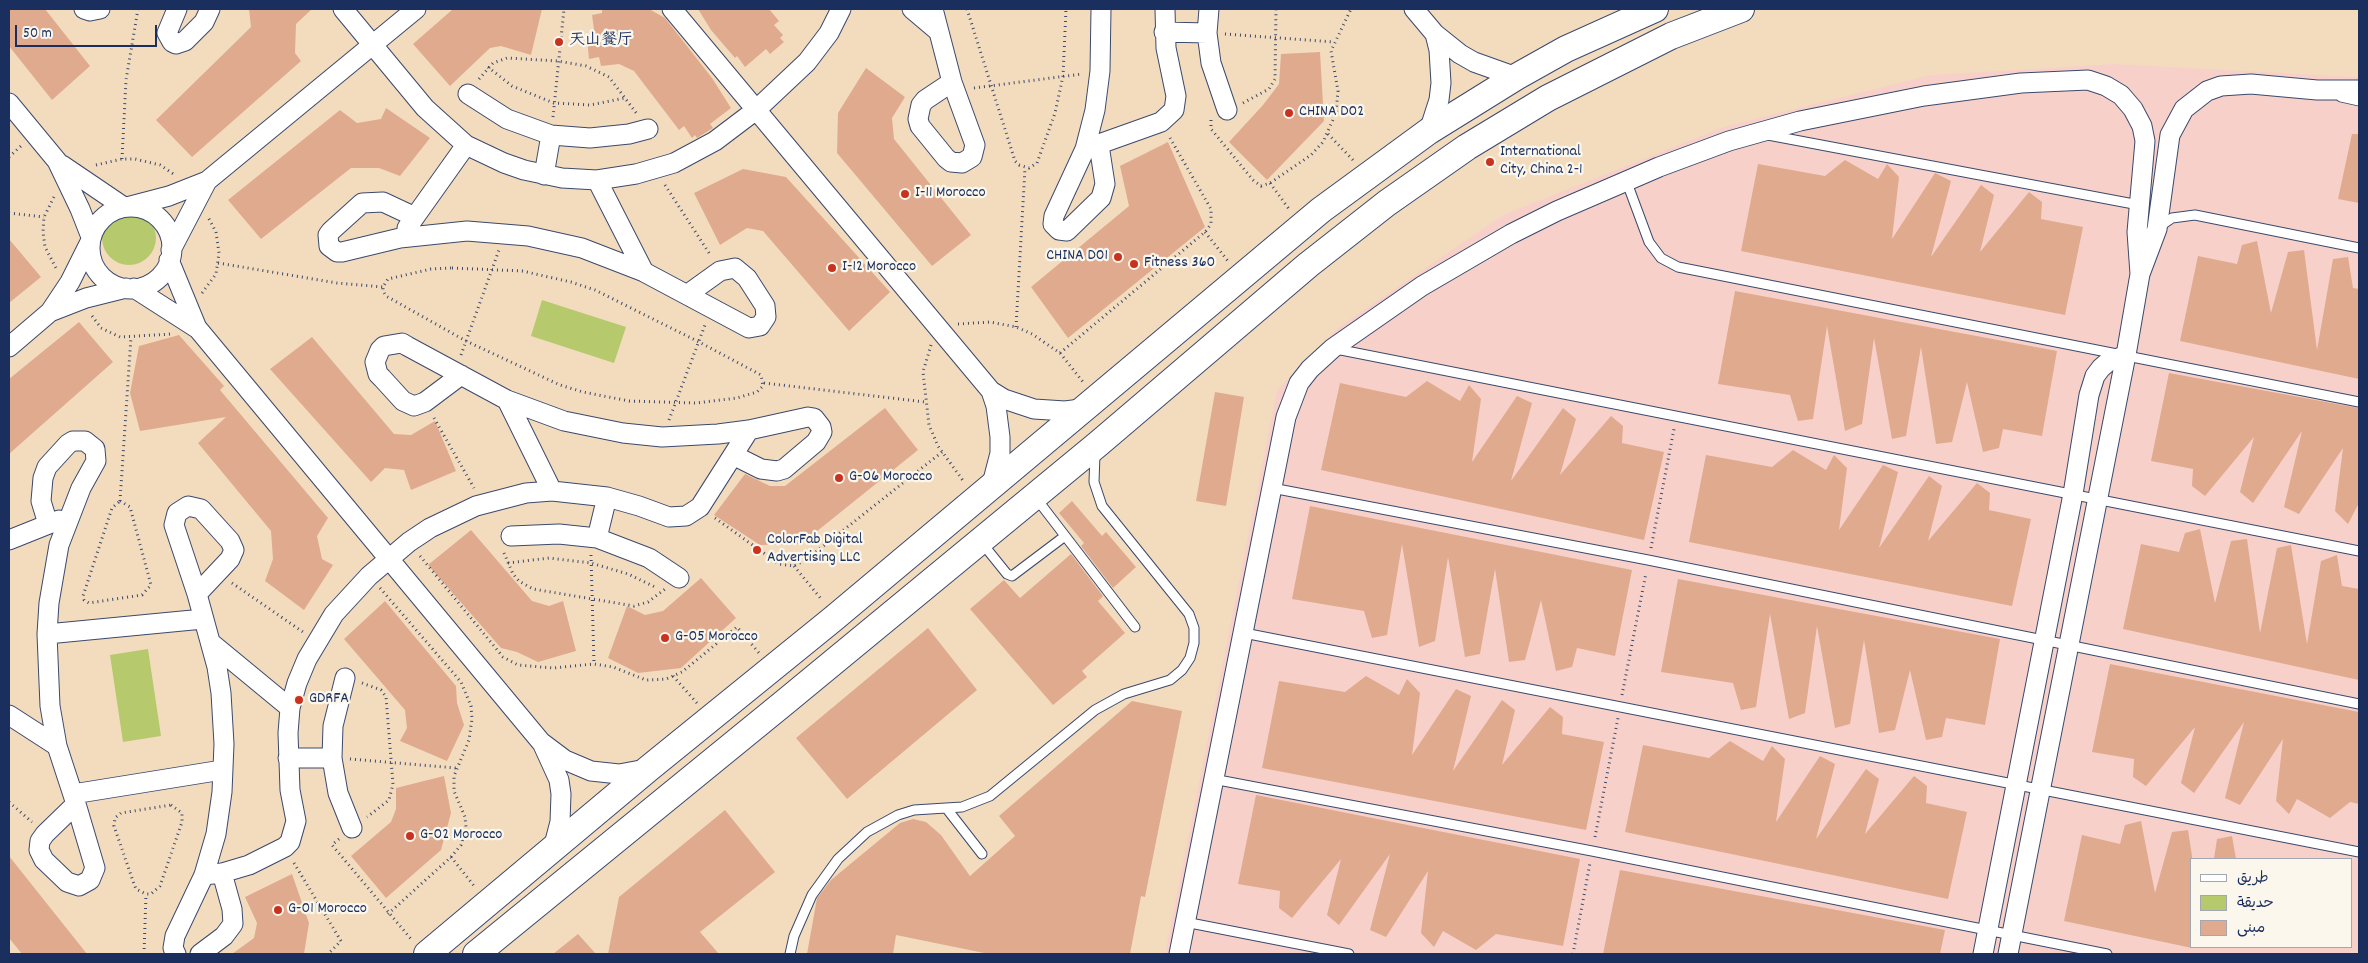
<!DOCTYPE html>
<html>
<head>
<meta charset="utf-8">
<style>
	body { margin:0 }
	#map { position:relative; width:2368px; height:963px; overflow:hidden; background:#f3dcbe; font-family:Dekko,"Playpen Sans Arabic",sans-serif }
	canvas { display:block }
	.frame { position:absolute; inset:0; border:10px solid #1b2f5e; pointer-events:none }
	.legend { position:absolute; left:2190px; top:858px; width:162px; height:90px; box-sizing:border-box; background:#fbf7ec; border:1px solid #a1a7b3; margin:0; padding:6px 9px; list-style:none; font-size:15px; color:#1b2f5e }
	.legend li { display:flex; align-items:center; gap:10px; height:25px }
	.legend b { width:25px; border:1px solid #a1a7b3 }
	.scale { position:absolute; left:15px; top:25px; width:142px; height:22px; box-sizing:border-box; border:2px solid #1b2f5e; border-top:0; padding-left:6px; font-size:15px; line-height:18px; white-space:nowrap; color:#1b2f5e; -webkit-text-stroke:4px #fbf7ec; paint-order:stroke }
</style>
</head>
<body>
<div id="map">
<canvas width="2368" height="963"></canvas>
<div class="frame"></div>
<ul class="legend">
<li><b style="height:6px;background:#fff"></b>طريق</li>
<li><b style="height:14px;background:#b6c96c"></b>حديقة</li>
<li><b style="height:14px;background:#e0aa8f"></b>مبنى</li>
</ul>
<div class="scale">50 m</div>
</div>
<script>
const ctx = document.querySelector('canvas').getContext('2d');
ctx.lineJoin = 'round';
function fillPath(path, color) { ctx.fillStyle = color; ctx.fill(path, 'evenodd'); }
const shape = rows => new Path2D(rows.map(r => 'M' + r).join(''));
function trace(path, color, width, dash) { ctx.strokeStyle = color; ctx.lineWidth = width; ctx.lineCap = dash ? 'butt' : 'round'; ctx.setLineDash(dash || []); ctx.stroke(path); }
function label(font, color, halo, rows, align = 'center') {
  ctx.font = font + ' Dekko,"LXGW WenKai TC",sans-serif'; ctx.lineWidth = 4.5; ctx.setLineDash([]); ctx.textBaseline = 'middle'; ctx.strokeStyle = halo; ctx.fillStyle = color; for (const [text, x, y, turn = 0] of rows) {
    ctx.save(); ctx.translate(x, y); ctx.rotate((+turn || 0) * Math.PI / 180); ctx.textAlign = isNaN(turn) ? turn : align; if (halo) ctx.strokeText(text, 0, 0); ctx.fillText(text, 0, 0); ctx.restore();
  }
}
const built = shape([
	[2114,64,2359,77,2359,954,1165,954,1277,390,1339,327,1503,215,1726,126,1931,75],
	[2192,859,2352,859,2352,947,2192,947]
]);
const green = shape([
	'102 238a27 27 0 1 1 54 0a27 27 0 1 1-54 0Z',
	[542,300,626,327,614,363,531,336],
	[148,649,161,736,123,742,110,655]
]);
const building = shape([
	[9,9,45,9,90,66,52,100,9,46],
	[249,9,312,9,296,24,295,53,301,61,192,157,156,120,251,27],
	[453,9,542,9,531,55,501,46,490,48,450,86,413,44],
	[602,9,649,9,665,18,712,78,731,108,710,124,713,128,697,138,695,135,692,138,684,126,679,130,634,71,619,64,601,66,599,57,589,59,587,38,595,37,592,15,602,13],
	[698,9,769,9,779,21,774,25,783,35,780,38,784,42,770,54,766,49,745,67,737,56,735,58,711,30],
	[1320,52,1324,121,1267,180,1229,142,1263,105,1279,84,1281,54],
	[866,68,905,97,892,118,894,139,971,235,932,266,837,153,838,113],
	[386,108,430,138,400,176,379,168,351,168,261,239,228,200,340,110,357,123,381,119],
	[2352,134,2359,134,2359,203,2338,199],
	[1168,142,1205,227,1068,338,1031,287,1129,206,1120,166],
	[1845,160,1878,179,1887,164,1899,177,1892,239,1935,173,1951,181,1931,257,1981,185,1994,195,1980,252,2029,192,2042,202,2041,219,2083,227,2065,315,1741,251,1758,164,1825,176],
	[743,169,786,177,890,292,849,331,763,231,747,228,720,245,694,193],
	[9,239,41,277,9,303],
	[2257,241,2271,313,2288,252,2304,250,2317,350,2333,259,2348,257,2353,288,2359,289,2359,379,2180,341,2198,256,2237,264,2242,245],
	[1735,291,2057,351,2042,436,2003,429,1999,448,1983,452,1967,382,1952,442,1936,444,1921,347,1906,436,1892,439,1874,338,1862,424,1845,431,1827,326,1813,419,1798,421,1790,395,1718,384],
	[79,322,113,362,9,454,9,379],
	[179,335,224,386,220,390,328,518,317,536,322,559,333,565,304,610,265,581,273,559,271,531,198,443,226,417,140,431,130,393,139,346],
	[312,337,394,434,411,435,435,421,456,471,411,490,404,470,385,468,371,482,270,369],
	[2169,373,2359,408,2359,503,2348,524,2335,511,2343,448,2299,514,2284,507,2302,431,2253,503,2240,492,2254,437,2205,496,2192,486,2193,469,2151,461],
	[1427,381,1460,401,1469,385,1481,399,1472,462,1517,396,1532,403,1511,481,1563,408,1576,419,1560,475,1611,416,1623,426,1622,443,1664,452,1644,540,1321,470,1340,383,1406,397],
	[1215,392,1244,397,1226,506,1196,501],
	[885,408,918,450,801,544,760,545,714,515,745,474,770,486,785,486],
	[1793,450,1826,470,1834,455,1847,468,1839,530,1883,465,1898,472,1879,548,1929,476,1942,486,1928,541,1977,483,1990,493,1989,510,2031,519,2012,606,1689,542,1706,455,1772,467],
	[1072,501,1102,536,1106,532,1136,567,1113,588,1081,546,1084,543,1059,513],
	[1310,506,1632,570,1615,656,1577,648,1572,667,1556,671,1541,600,1525,660,1509,662,1495,569,1480,654,1465,657,1448,557,1435,641,1419,647,1402,544,1387,635,1372,638,1364,611,1292,599],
	[2200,529,2215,603,2231,541,2247,539,2260,633,2277,548,2291,545,2307,644,2321,561,2337,555,2342,586,2359,589,2359,680,2123,629,2141,544,2179,552,2185,533],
	[471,530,532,601,549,606,563,601,576,651,538,662,517,652,501,648,428,565],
	[1071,554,1103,596,1098,601,1125,633,1082,671,1087,677,1053,705,970,609,1004,580,1020,598],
	[701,578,736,618,681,668,638,673,608,658,627,606,645,615,663,611],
	[1678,579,2000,639,1985,725,1946,718,1942,737,1926,740,1910,670,1895,730,1879,733,1864,640,1850,724,1835,728,1817,626,1805,713,1789,719,1770,614,1756,707,1741,710,1733,683,1661,672],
	[385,601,456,686,457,703,464,725,447,761,400,741,407,728,405,710,344,639],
	[928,628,977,690,847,799,796,738],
	[2110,664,2359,712,2359,804,2350,802,2330,818,2297,799,2289,814,2276,801,2283,739,2240,805,2225,798,2244,722,2194,793,2181,783,2195,727,2146,786,2133,777,2134,759,2092,752],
	[1366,676,1399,695,1407,679,1420,693,1412,755,1456,689,1471,696,1453,771,1502,700,1515,710,1502,765,1550,707,1563,717,1562,734,1604,742,1586,830,1262,768,1279,681,1345,692],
	[1132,701,1182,711,1145,897,1141,896,1130,954,989,954,896,935,893,954,807,954,817,898,831,880,900,823,913,819,926,822,941,835,970,876,1015,836,999,816],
	[1730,741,1763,761,1772,746,1785,759,1776,822,1820,756,1835,764,1816,839,1866,769,1879,779,1865,834,1914,776,1927,786,1926,803,1967,812,1948,899,1625,832,1643,745,1709,758],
	[444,776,451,813,441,850,386,898,351,856,391,822,396,809,396,788],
	[1256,795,1580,859,1563,946,1496,934,1476,950,1443,931,1434,947,1421,933,1428,871,1386,937,1370,930,1390,854,1339,925,1327,915,1341,859,1292,918,1279,908,1280,891,1238,884],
	[725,810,775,872,700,932,719,954,608,954,619,897],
	[2141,821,2155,893,2172,832,2188,830,2192,856,2192,948,2064,921,2082,835,2120,844,2125,825],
	[2232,836,2236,859,2214,859,2217,839],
	[9,856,87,954,22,954,9,938],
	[1620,870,1945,930,1940,954,1603,954],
	[292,874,309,923,304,954,232,954,254,938,257,923,245,897],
	[578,934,596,954,553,954]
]);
const path = shape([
	[967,9,1015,161,1019,165,1029,168,1037,163,1055,113,1063,76,1066,9],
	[1225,34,1334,42],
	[488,67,512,86,554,103,590,105,625,98],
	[479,79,493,63,507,58,558,61,586,66,609,77,637,114],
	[974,88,1082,74],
	[1243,103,1269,89,1275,79,1276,9],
	[553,117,564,9],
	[1211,120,1211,129,1253,180,1261,186,1270,183,1311,155,1323,142,1336,113,1338,91,1331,51,1351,9],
	[1328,134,1353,160],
	[9,157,21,146],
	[122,159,126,80,138,9],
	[96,165,122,159,135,159,160,165,175,175],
	[1270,183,1289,209],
	[665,185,711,256],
	[54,197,44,217,43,232,45,247,56,268],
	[9,213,44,217],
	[1205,232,1228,261],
	[218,263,337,283,383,287],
	[452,268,522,271,571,282,595,290,699,342,761,375,763,386,757,392,737,398,696,403,629,401,583,392,560,385,466,341,386,296,383,291,383,287,388,279,431,269,452,268],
	[202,293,216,274,219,253,216,232,208,217],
	[92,316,101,328,120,337,172,334],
	[958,324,990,322,1016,327,1032,334,1060,353,1083,382],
	[1016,327,1025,168],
	[931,345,923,372,929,425,938,446,964,482],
	[1060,353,1205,232,1211,224,1211,209,1170,138],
	[461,355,499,250],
	[764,383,925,402],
	[434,418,474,488],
	[669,420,705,325],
	[120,501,130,507,151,585,142,595,89,603,84,600,83,596,112,508,120,501],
	[120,501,131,337],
	[715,518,779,564,794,566,807,559,942,452],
	[1651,548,1674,429],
	[504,553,513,574,519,581,533,589,634,606,648,602,665,589],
	[591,555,594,664],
	[420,556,503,657,518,665,553,668,594,664,613,667,646,680,666,679,682,672,737,627,759,653],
	[508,563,549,558,591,563,628,574,655,587],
	[794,566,822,600],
	[232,583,303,632],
	[380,588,461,682,471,706,472,719,469,740,454,776,454,791,465,817,466,827,461,845,451,857,388,914],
	[673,676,697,703],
	[362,683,381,690,386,697,393,784,389,800,367,817],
	[1622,695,1646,573],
	[350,759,456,768],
	[9,802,32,822],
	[171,805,182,813,182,822,160,886,151,894,146,894,136,889,134,884,114,826,115,818,121,813,171,805],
	[1595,837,1618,718],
	[339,839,332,845,411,939],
	[451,857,475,887],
	[294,863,341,941,328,954],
	[144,954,146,894],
	[1573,954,1590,863]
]);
const lane = shape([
	[2341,97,2359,101],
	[1768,135,2139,205],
	[1626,180,1649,242,1661,258,1678,267,2359,402],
	[2159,227,2172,218,2195,215,2359,248],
	[1336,349,2359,551],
	[1272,488,1648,560,2359,704],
	[1036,498,1135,627],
	[982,543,1007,574,1012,576,1065,536],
	[1244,633,2359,852],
	[1213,779,1592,851,2107,954],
	[947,809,982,854],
	[1185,922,1349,954],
	[790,954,794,936,812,895,838,859,867,832,898,815,914,810,962,807,990,796,1095,710,1124,694,1170,680,1182,670,1190,658,1194,643,1194,628,1189,614,1102,506,1094,482,1095,454]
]);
const street = shape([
	[84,9,90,11,100,9],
	[177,9,167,33,172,42,176,44,185,41,204,22,210,9],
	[343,9,425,108,466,145,504,163,524,170,562,178,597,180,636,174,674,163,715,141,756,110,807,62,829,33,841,9],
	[672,9,991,391,996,406,1000,437,1000,453,992,484],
	[912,9,938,31],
	[933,9,952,82,975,145,972,157,962,163,951,162,946,158,920,126,918,119,921,105,925,100,952,82],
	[1209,9,1207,33,1211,63,1227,110],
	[1414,9,1435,34,1460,54,1474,62,1516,77],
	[1164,32,1207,33],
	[468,94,507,119,551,135,590,138,629,134,648,129],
	[9,103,57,161,80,209,91,237],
	[1429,131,1439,100,1441,83,1439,50,1435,34],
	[1099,145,1105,184,1101,198,1067,231,1059,230,1053,224,1054,216,1085,149,1095,110,1100,71,1101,9],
	[1088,148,1161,122,1174,110,1176,96,1166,48,1165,9],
	[62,165,124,207],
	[544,175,551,135],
	[597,180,644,272],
	[127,207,169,196,207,181,416,9],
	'90 248a41 41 0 1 1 82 0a41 41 0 1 1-82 0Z',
	[415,217,383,202,362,203,331,231,328,235,329,246,337,252,342,252,400,238,467,231,528,236,582,248,644,272,749,328,760,326,766,317,765,306,747,278,735,268,720,271,688,294],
	[407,228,466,145],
	[171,250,207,181],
	[169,260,197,328],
	[134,288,198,329,541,742,565,760,591,771,619,774,646,769],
	[50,312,86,298,126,288],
	[9,347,50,312,70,282,90,242],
	[461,375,425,402,414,406,403,401,382,378,378,374,375,362,380,350,384,346,402,343,407,346,507,400,564,421,623,433,662,437,718,434,749,430,808,417,814,418,821,427,822,432,816,442,784,469,777,471,761,469,733,455],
	[991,391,1004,399,1034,409,1065,411,1081,409],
	[507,400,552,491],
	[48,524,41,501,43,478,47,467,68,444,73,441,85,441,95,449,96,461,81,488,59,545,49,603,47,634,50,706,57,746,76,804,95,868,90,880,79,886,67,882,44,860,39,850,40,841,45,834,76,804],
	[511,536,559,534,597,538,649,558,679,578],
	[597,538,607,497],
	[9,540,59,520],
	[47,634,203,619],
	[210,642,290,708],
	[345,678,333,726,332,758,338,793,352,828],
	[9,715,57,746],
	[543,745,559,780,561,794,560,822,553,849],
	[288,758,332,758],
	[73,794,222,770],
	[204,875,222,873,249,865,285,847,290,842,296,821,290,790,288,733,290,708,297,683,307,659,334,614,369,576,409,542,430,528,476,506,526,493,552,491,607,497,639,506,669,517,686,516,700,507,749,430],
	[176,954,173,948,175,936,204,875,216,834,222,792,224,744,221,693,217,667,197,594,174,525,177,513,188,506,201,509,230,541,234,550,230,559,197,594],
	[200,954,224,936,233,924,232,909,222,873],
	[1179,954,1286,417,1299,383,1310,369,1333,348,1422,286,1511,234,1557,211,1659,167,1729,141,1800,121,1924,96,2021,83,2088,80,2106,86,2121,95,2133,109,2142,126,2145,141,2137,232,2140,274],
	[1983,954,2073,494,2089,395,2095,376,2101,368,2108,362,2126,355],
	[2008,954,2126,355,2140,274,2157,229,2170,135,2184,109,2207,91,2221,86,2251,84,2317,90,2359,90]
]);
const secondary = shape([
	[427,954,648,769,833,619,1321,210,1429,131,1516,77,1566,49,1655,9],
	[476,954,785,702,1098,444,1308,265,1387,203,1467,147,1548,98,1671,36,1741,9]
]);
const markers = [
	[559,42,5,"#c8321e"],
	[1289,113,5,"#c8321e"],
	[1490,162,5,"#c8321e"],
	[905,194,5,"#c8321e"],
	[1118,257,5,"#c8321e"],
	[1134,264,5,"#c8321e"],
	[832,268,5,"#c8321e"],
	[839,478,5,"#c8321e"],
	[757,550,5,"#c8321e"],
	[665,638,5,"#c8321e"],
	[299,700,5,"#c8321e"],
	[410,836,5,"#c8321e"],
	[278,910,5,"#c8321e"]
];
const poiNames = [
	["天山餐厅",569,42],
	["CHINA D02",1299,113],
	["International",1500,153],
	["City, China 2-1",1500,171],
	["I-11 Morocco",915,194],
	["CHINA D01",1108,257,"right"],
	["Fitness 360",1144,264],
	["I-12 Morocco",842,268],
	["G-06 Morocco",849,478],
	["ColorFab Digital",767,541],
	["Advertising LLC",767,559],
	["G-05 Morocco",675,638],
	["GDRFA",309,700],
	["G-02 Morocco",420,836],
	["G-01 Morocco",288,910]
];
fillPath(built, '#f7d1c9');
fillPath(green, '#b6c96c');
fillPath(building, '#e0aa8f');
trace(lane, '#3b496c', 11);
trace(street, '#3b496c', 21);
trace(secondary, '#3b496c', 28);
trace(path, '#3b496c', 3, [1, 4]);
trace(lane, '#fff', 9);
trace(street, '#fff', 19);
trace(secondary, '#fff', 26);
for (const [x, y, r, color] of markers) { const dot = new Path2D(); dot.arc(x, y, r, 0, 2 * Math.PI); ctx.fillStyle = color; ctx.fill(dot); trace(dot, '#fbf7ec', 2); }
label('16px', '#1b2f5e', '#fbf7ec', poiNames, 'left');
</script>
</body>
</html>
